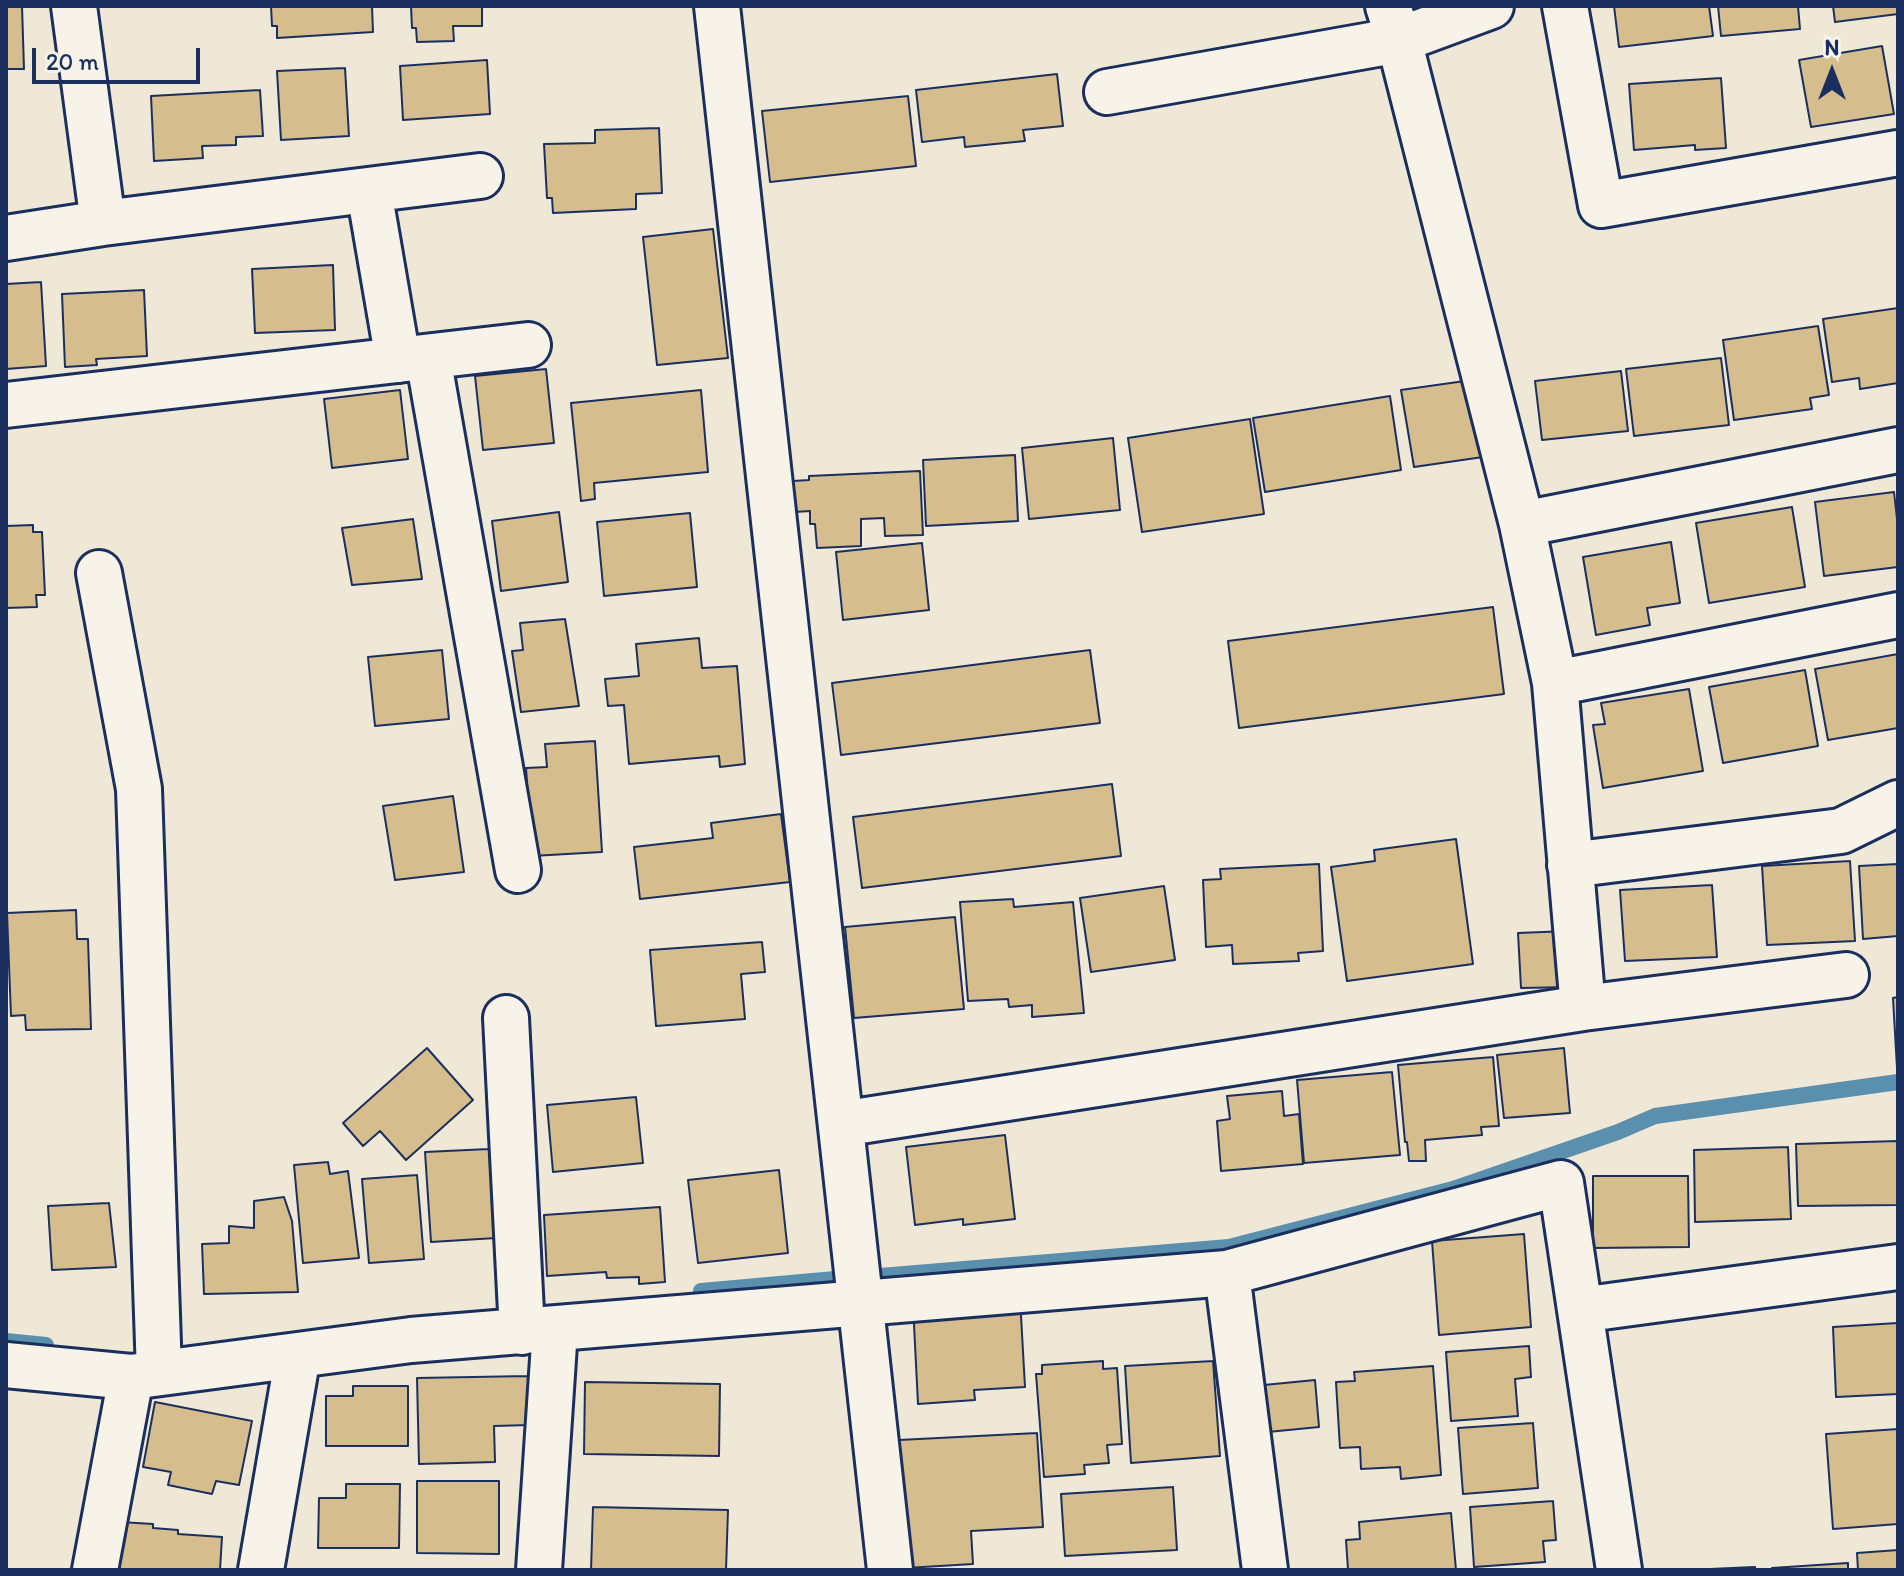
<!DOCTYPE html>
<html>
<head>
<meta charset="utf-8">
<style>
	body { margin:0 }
	#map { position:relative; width:1904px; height:1576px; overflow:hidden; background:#f0e8d6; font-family:Itim,sans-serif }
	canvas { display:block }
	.frame { position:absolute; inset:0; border:8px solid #1b2f5e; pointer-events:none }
	.north { position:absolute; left:1792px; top:32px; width:80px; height:80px; -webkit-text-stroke:6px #f7f3e8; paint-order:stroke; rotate:0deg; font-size:22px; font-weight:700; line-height:32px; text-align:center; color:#1b2f5e }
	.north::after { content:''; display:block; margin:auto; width:28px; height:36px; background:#1b2f5e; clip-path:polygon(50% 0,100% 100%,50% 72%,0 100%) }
	.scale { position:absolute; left:32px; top:48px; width:168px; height:36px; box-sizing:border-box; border:4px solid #1b2f5e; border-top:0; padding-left:10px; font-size:24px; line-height:28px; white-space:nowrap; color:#1b2f5e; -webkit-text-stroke:6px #f7f3e8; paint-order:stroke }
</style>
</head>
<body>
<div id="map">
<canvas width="1904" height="1576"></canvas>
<div class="frame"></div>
<div class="north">N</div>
<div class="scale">20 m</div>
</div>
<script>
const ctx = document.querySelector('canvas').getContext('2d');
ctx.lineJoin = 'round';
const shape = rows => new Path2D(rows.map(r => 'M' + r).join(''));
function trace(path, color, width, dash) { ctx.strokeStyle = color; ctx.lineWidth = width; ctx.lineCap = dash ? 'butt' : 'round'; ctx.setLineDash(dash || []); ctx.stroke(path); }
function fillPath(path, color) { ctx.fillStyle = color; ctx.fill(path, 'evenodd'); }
const stream = shape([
	[868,1277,1229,1247,1453,1189,1618,1132,1655,1116,1898,1082],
	[701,1291,835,1279],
	[6,1341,46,1345]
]);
const building = shape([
	[6,6,22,6,24,69,6,69,6,6],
	[271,6,372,6,373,32,277,38,277,26,272,26,271,6],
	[411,6,482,6,482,26,453,26,454,41,417,42,416,28,412,28,411,6],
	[1614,6,1709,6,1713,36,1619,47,1614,6],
	[1718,6,1798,6,1800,29,1721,36,1718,6],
	[1833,6,1898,6,1898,14,1835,22,1833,6],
	[1882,46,1894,114,1811,127,1799,60,1882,46],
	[487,60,490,114,403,120,400,66,487,60],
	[345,68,349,136,281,140,277,71,345,68],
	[1057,74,1063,126,1023,130,1025,141,965,147,964,137,922,142,916,90,1057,74],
	[1721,78,1726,148,1695,150,1695,145,1634,150,1629,84,1721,78],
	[260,90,263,136,236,137,236,145,202,146,203,158,154,161,151,96,260,90],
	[908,96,916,166,770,182,762,111,908,96],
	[659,128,662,193,636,194,636,209,553,213,552,198,547,198,544,144,595,143,595,130,659,128],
	[713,229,728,358,657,365,643,237,713,229],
	[333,265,335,330,255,333,252,269,333,265],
	[41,282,46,366,6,369,6,284,41,282],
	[144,290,147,356,96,359,97,365,65,367,62,294,144,290],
	[1898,308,1898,383,1860,389,1859,378,1832,382,1823,319,1898,308],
	[1818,326,1829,395,1810,398,1812,409,1734,420,1723,340,1818,326],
	[1721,358,1729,425,1634,436,1626,369,1721,358],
	[546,369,554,443,483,450,475,376,546,369],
	[1621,371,1628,431,1542,440,1535,381,1621,371],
	[1472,380,1483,457,1414,467,1401,390,1472,380],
	[400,390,408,459,332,468,324,399,400,390],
	[701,390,708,472,594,483,595,499,581,501,571,403,701,390],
	[1390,396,1401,470,1265,492,1253,418,1390,396],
	[1250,419,1264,514,1142,532,1128,438,1250,419],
	[1113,438,1120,510,1029,519,1022,448,1113,438],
	[1015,455,1018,521,926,526,923,460,1015,455],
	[920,471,923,535,885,536,884,518,861,519,861,546,817,548,815,524,810,524,810,511,794,512,793,481,809,480,809,476,920,471],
	[1894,492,1898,528,1898,567,1824,576,1815,502,1894,492],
	[1792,507,1805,587,1709,603,1696,523,1792,507],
	[559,512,568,582,501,591,492,521,559,512],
	[690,513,697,587,604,596,597,522,690,513],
	[413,519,422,579,352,585,342,528,413,519],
	[33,525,33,532,42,532,45,595,36,595,37,607,6,608,6,526,33,525],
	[1671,542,1680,603,1647,608,1650,625,1596,635,1583,557,1671,542],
	[922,543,929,610,843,620,836,552,922,543],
	[1493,607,1504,694,1239,728,1228,641,1493,607],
	[565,619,579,706,521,712,512,651,523,650,520,623,565,619],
	[699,638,702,668,737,666,745,764,720,767,719,756,629,764,624,705,608,706,605,679,639,676,636,644,699,638],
	[442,650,449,719,375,726,368,657,442,650],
	[1090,650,1100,723,841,755,832,683,1090,650],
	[1898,654,1898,728,1828,740,1815,669,1898,654],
	[1805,670,1818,746,1723,763,1709,687,1805,670],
	[1689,689,1703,771,1603,788,1593,725,1605,724,1601,703,1689,689],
	[595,741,602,852,532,856,526,768,547,767,545,744,595,741],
	[1112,784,1121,856,862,888,853,817,1112,784],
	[453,796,464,872,395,880,383,806,453,796],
	[781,814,790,882,640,899,634,847,713,838,711,823,781,814],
	[1456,839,1473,964,1347,981,1331,867,1375,861,1374,850,1456,839],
	[1850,861,1855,941,1767,945,1762,866,1850,861],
	[1319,864,1323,951,1298,953,1299,961,1233,964,1232,945,1206,947,1203,880,1221,879,1220,869,1319,864],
	[1898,864,1898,936,1863,939,1859,866,1898,864],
	[1712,885,1717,957,1625,961,1620,890,1712,885],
	[1164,886,1175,960,1091,972,1080,898,1164,886],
	[1013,899,1014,907,1073,902,1084,1013,1032,1017,1032,1005,1009,1007,1008,999,968,1001,960,902,1013,899],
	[76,910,77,939,88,939,91,1029,26,1030,25,1015,11,1016,7,913,76,910],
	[955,917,964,1009,854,1018,845,927,955,917],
	[1569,931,1572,987,1521,988,1518,933,1569,931],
	[762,942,765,972,741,974,745,1019,656,1026,650,950,762,942],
	[1898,997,1898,1068,1897,1068,1893,998,1898,997],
	[427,1048,473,1100,406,1160,380,1131,363,1146,343,1123,427,1048],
	[1564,1048,1570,1113,1504,1118,1497,1055,1564,1048],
	[1493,1057,1499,1126,1481,1127,1482,1135,1425,1140,1426,1161,1409,1161,1407,1142,1405,1142,1398,1065,1493,1057],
	[1392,1072,1400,1155,1304,1163,1297,1080,1392,1072],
	[1282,1091,1284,1116,1299,1114,1303,1164,1221,1171,1217,1121,1230,1119,1227,1096,1282,1091],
	[636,1097,643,1163,553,1172,547,1105,636,1097],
	[1005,1135,1015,1219,963,1225,963,1219,915,1225,906,1147,1005,1135],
	[1898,1141,1898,1205,1798,1206,1796,1144,1898,1141],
	[1788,1147,1791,1219,1695,1222,1694,1150,1788,1147],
	[489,1149,496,1238,431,1242,425,1152,489,1149],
	[328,1162,330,1174,348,1171,359,1258,303,1263,294,1165,328,1162],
	[779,1170,788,1253,698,1263,688,1180,779,1170],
	[417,1175,424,1259,369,1263,362,1179,417,1175],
	[1593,1176,1688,1176,1689,1247,1593,1248,1593,1176],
	[284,1197,292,1221,298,1292,204,1294,202,1244,229,1243,229,1226,254,1228,254,1201,284,1197],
	[109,1203,116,1267,52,1270,48,1206,109,1203],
	[660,1207,665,1282,639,1284,639,1277,607,1278,606,1272,547,1276,544,1215,660,1207],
	[1524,1234,1531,1327,1439,1335,1432,1241,1524,1234],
	[1020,1298,1025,1387,974,1390,975,1400,918,1404,913,1305,1020,1298],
	[1898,1323,1898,1394,1836,1397,1833,1327,1898,1323],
	[1529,1346,1531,1377,1515,1379,1518,1416,1451,1421,1446,1352,1529,1346],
	[1103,1361,1103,1369,1117,1368,1122,1444,1107,1445,1109,1463,1084,1465,1085,1474,1044,1477,1036,1374,1042,1374,1042,1365,1103,1361],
	[1213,1361,1220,1456,1131,1463,1125,1366,1213,1361],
	[1433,1366,1441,1475,1401,1479,1400,1467,1361,1469,1360,1447,1340,1448,1336,1382,1355,1381,1354,1372,1433,1366],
	[529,1376,530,1425,494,1426,495,1462,419,1464,417,1378,529,1376],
	[1315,1380,1319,1427,1268,1432,1264,1385,1315,1380],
	[585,1382,720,1384,719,1456,584,1454,585,1382],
	[353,1386,408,1386,408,1446,326,1446,326,1396,353,1396,353,1386],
	[155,1402,252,1421,239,1485,216,1481,212,1494,168,1485,171,1472,143,1467,155,1402],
	[1533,1423,1538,1488,1463,1494,1458,1428,1533,1423],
	[1898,1429,1898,1524,1833,1529,1826,1434,1898,1429],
	[1037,1433,1043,1527,971,1531,973,1564,906,1568,899,1440,1037,1433],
	[417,1481,499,1481,499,1554,417,1553,417,1481],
	[346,1484,400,1484,399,1548,318,1548,319,1498,346,1498,346,1484],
	[1173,1487,1177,1550,1065,1556,1061,1494,1173,1487],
	[1553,1501,1556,1540,1543,1541,1545,1562,1474,1567,1470,1507,1553,1501],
	[593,1507,728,1510,726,1570,591,1570,593,1507],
	[1451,1513,1456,1570,1348,1570,1346,1540,1360,1539,1359,1522,1451,1513],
	[120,1522,153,1524,153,1528,178,1530,178,1534,222,1537,220,1570,117,1570,120,1522],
	[1898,1550,1898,1570,1858,1570,1857,1553,1898,1550],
	[1848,1563,1848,1570,1772,1570,1772,1568,1848,1563],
	[1755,1567,1755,1570,1687,1570,1755,1567]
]);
const minor = shape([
	[74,6,103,223,480,176],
	[717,6,890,1570],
	[1388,6,1399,40,1522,524,1555,683,1583,1008],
	[1565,6,1601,205,1898,153],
	[1107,92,1399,40,1491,6],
	[369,191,398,360],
	[6,238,103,223],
	[428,357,518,870],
	[6,405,528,345],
	[1522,524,1898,450],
	[99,573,139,789,159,1373],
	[1555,683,1898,615],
	[1570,865,1841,831,1898,803],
	[506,1018,522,1332],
	[841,1124,1583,1008,1846,975],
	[1227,1273,1265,1570],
	[1580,1310,1898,1267],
	[6,1365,131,1377,411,1340,1227,1273,1561,1183,1619,1570],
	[95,1570,131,1377],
	[261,1570,298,1355],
	[539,1570,555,1329]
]);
trace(stream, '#5a90ae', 16);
fillPath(building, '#d6bd8d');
trace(building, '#1b2f5e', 2);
trace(minor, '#1b2f5e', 50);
trace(minor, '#f7f3e8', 44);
</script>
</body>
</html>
